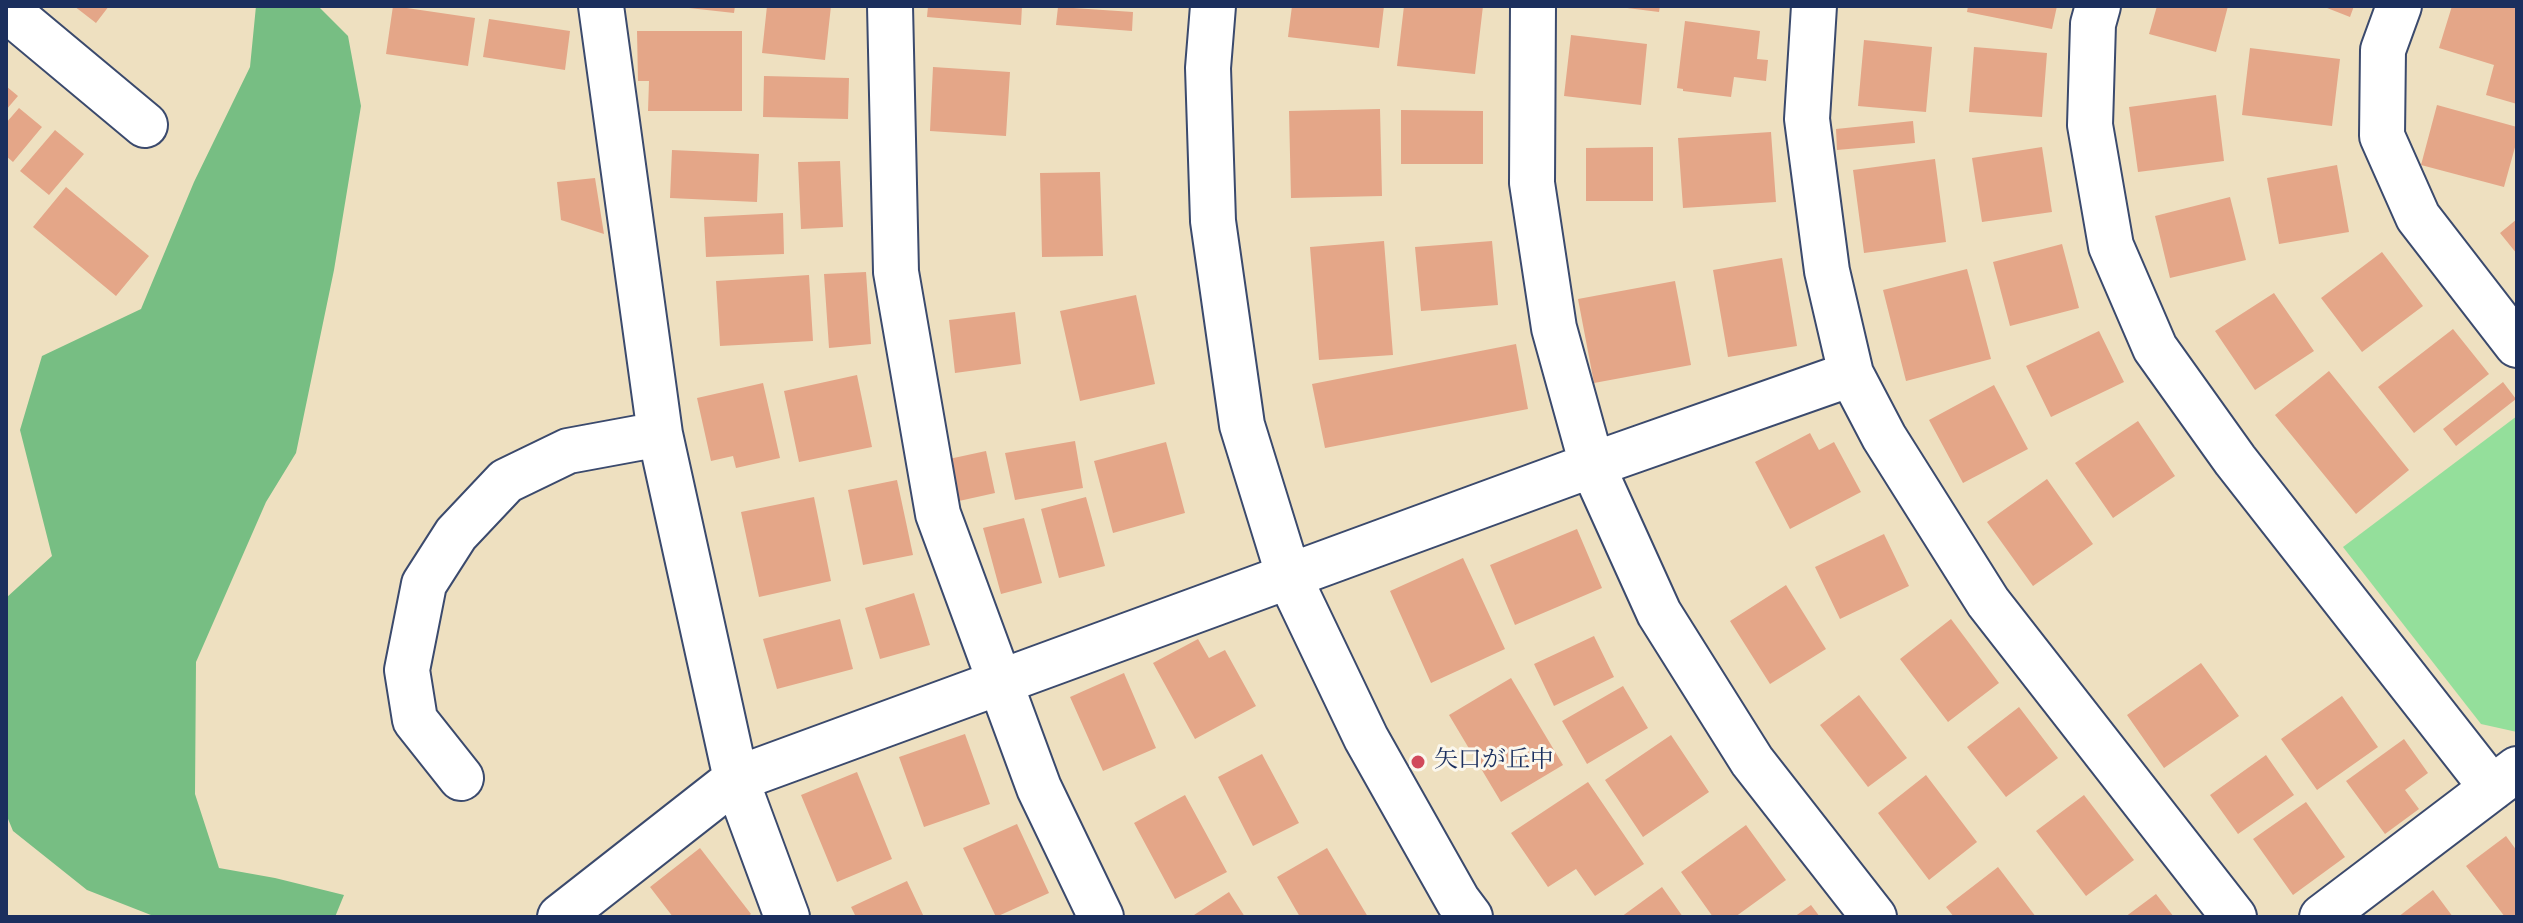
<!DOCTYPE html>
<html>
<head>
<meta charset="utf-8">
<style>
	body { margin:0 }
	#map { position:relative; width:2523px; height:923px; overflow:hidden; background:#eee0c0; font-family:"IM FELL English",serif }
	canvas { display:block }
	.frame { position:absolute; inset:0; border:8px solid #1b2f5e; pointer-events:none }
</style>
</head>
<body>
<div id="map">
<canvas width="2523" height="923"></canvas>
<div class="frame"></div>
</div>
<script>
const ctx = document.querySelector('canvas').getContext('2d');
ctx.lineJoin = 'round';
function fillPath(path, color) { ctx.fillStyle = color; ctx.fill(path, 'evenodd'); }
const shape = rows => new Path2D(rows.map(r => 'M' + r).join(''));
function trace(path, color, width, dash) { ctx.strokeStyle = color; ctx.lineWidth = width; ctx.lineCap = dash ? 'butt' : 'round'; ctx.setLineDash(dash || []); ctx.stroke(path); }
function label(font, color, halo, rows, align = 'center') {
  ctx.font = font + ' "IM FELL English","Noto Serif JP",serif'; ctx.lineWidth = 6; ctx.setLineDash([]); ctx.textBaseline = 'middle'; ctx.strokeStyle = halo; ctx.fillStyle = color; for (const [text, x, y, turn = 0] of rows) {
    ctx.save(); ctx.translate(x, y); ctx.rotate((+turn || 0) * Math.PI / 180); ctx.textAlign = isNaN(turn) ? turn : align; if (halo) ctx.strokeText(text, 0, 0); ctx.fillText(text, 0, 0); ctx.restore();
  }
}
const green = shape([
	[2517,416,2517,732,2481,724,2343,547]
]);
const forest = shape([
	[256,6,318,6,348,36,361,106,334,270,296,453,266,502,196,662,195,794,219,868,275,878,344,895,335,917,156,917,87,890,13,831,6,814,6,598,52,556,20,430,42,356,141,309,194,182,250,67]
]);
const building = shape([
	[74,6,109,6,96,23],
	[393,6,475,18,468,66,386,54],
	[689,6,735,6,734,13,689,8],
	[767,6,831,6,825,60,762,53],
	[928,6,1022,6,1021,25,927,17],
	[1292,6,1384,6,1379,48,1288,37],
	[1404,6,1483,6,1475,74,1397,66],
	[1627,6,1660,6,1659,12,1627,8],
	[1968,6,2057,6,2052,29,1967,12],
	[2157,6,2228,6,2216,52,2149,34],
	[2322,6,2354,6,2350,17],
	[2452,6,2517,6,2517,104,2486,95,2494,65,2439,48],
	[1058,7,1133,12,1132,31,1056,25],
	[489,19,570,31,565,70,483,57],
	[1685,21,1760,31,1757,59,1768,60,1766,81,1734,77,1731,97,1683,91,1683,89,1677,88],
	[637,31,742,31,742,111,648,111,649,81,638,81],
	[1571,35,1647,44,1641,105,1564,96],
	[1864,40,1932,47,1926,112,1858,106],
	[1974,47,2047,53,2042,117,1969,112],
	[2250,48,2340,59,2332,126,2242,115],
	[933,67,1010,72,1006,136,930,131],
	[764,76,849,78,848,119,763,117],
	[6,86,18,96,6,110],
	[2216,95,2224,161,2138,172,2129,107],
	[2437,105,2517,127,2517,140,2504,187,2421,165],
	[19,108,42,127,13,162,6,156,6,123],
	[1380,109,1382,196,1291,198,1289,111],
	[1401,110,1483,111,1483,164,1401,164],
	[1913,121,1915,143,1837,150,1836,129],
	[55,130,84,154,49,195,20,171],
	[1771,132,1776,202,1683,208,1678,138],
	[1653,147,1653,201,1586,201,1586,148],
	[2042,147,2052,212,1982,222,1972,158],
	[672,150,759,154,757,202,670,198],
	[1935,159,1946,242,1864,253,1853,170],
	[840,161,843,227,801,229,798,162],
	[2337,165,2349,232,2279,244,2267,178],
	[1100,172,1103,256,1042,257,1040,173],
	[595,178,604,234,561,220,557,182],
	[66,187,149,256,116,296,33,227],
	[2230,197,2246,260,2170,278,2155,216],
	[783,213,784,254,706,257,704,217],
	[2517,219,2517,254,2500,233],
	[1384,241,1393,355,1319,360,1310,247],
	[1492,241,1498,305,1421,311,1415,247],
	[2062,244,2079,308,2010,326,1993,262],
	[2382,252,2423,306,2362,352,2321,298],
	[1782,258,1797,346,1728,357,1713,270],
	[1967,269,1991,359,1906,381,1883,290],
	[866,272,871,344,829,348,824,274],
	[809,275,813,341,720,346,716,281],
	[1675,281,1691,365,1594,383,1578,299],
	[2274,293,2314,351,2255,390,2215,331],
	[1136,295,1155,384,1080,401,1060,311],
	[1015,312,1021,364,955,373,949,320],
	[2453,329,2489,374,2414,433,2378,387],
	[2099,331,2124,382,2051,417,2026,366],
	[1516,344,1528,409,1325,448,1312,384],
	[2329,371,2409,470,2356,514,2275,415],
	[857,375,872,447,799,462,784,391],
	[2503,382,2516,399,2456,446,2443,429],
	[763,383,780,458,736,468,733,456,711,461,697,398],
	[1994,385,2028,449,1963,483,1929,420],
	[2138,421,2175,476,2113,518,2075,463],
	[1810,433,1819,450,1834,442,1861,492,1790,529,1755,462],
	[1075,441,1083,488,1015,500,1005,453],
	[1166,442,1185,513,1113,533,1094,461],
	[986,451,995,493,959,501,949,459],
	[2047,479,2093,544,2033,586,1987,522],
	[897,480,913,555,863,565,848,490],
	[814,497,831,581,759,597,741,512],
	[1086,497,1105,566,1059,578,1041,509],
	[1024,518,1042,583,1001,594,983,528],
	[1577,529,1602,588,1515,625,1490,565],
	[1884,534,1909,586,1840,619,1815,567],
	[1463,558,1505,649,1431,683,1390,591],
	[1786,585,1826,649,1770,684,1730,621],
	[914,593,930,645,880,659,865,608],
	[840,619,853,669,777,689,763,639],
	[1951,619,1999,683,1948,722,1900,659],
	[1594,636,1614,677,1554,706,1534,664],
	[1198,639,1209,658,1225,650,1256,706,1195,739,1153,663],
	[2201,663,2239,716,2164,768,2127,715],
	[1124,673,1156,748,1103,771,1070,697],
	[1511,678,1563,765,1501,802,1449,715],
	[1623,686,1648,728,1587,764,1562,721],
	[1859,695,1907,758,1868,787,1820,725],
	[2342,696,2378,747,2317,790,2281,739],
	[2019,707,2058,758,2006,797,1967,747],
	[965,734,990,804,924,827,899,757],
	[1671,735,1709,792,1643,837,1605,780],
	[2404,739,2428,773,2405,790,2419,809,2385,834,2346,781],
	[1262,754,1299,823,1253,846,1218,777],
	[2266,755,2294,795,2238,834,2210,795],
	[857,772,892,859,837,882,801,795],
	[1926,775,1977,842,1929,880,1878,813],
	[1588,782,1644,864,1595,896,1576,869,1548,887,1511,833],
	[1185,795,1227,872,1175,899,1134,823],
	[2084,795,2134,860,2086,896,2036,831],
	[2306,802,2345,857,2293,895,2253,839],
	[1017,824,1049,893,996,917,963,848],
	[1746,825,1786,880,1735,917,1713,917,1681,872],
	[2506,836,2517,851,2517,917,2505,917,2466,866],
	[700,848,751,914,747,917,673,917,650,887],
	[1327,848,1368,917,1300,917,1277,877],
	[1998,867,2036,917,1954,917,1946,907],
	[907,881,924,917,856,917,851,907],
	[1662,887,1683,917,1621,917],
	[2433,890,2453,917,2398,917],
	[1229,892,1245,917,1191,917],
	[2156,894,2174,917,2125,917],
	[1811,905,1820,917,1794,917]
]);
const minor = shape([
	[601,6,660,434,736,779,787,917],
	[890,6,896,272,938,514,1039,788,1101,917],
	[1213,6,1208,68,1213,221,1242,425,1289,577,1366,738,1458,901,1470,917],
	[1533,6,1532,183,1554,328,1592,465,1659,613,1752,761,1874,917],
	[1814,6,1807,119,1827,271,1851,374,1884,437,1988,602,2234,917],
	[2098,6,2093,24,2090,125,2111,246,2155,348,2235,460,2492,788],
	[2399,6,2383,50,2382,136,2418,217,2517,345],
	[6,9,145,125],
	[461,778,415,720,407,670,424,584,456,534,506,481,568,451,660,434],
	[560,917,736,779,1592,465,1851,374],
	[2322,917,2517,769]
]);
const markers = [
	[1418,762,8,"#d1495b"]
];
const poiNames = [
	["矢口が丘中",1434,762]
];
fillPath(green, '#94df9b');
fillPath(forest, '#77be83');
fillPath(building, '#e4a688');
trace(minor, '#3b4a6d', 48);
trace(minor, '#fff', 44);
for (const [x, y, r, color] of markers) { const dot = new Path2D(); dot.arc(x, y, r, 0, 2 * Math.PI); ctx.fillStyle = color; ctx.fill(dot); trace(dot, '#fbf7ec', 3); }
label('24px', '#1b2f5e', '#fbf7ec', poiNames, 'left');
</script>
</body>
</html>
